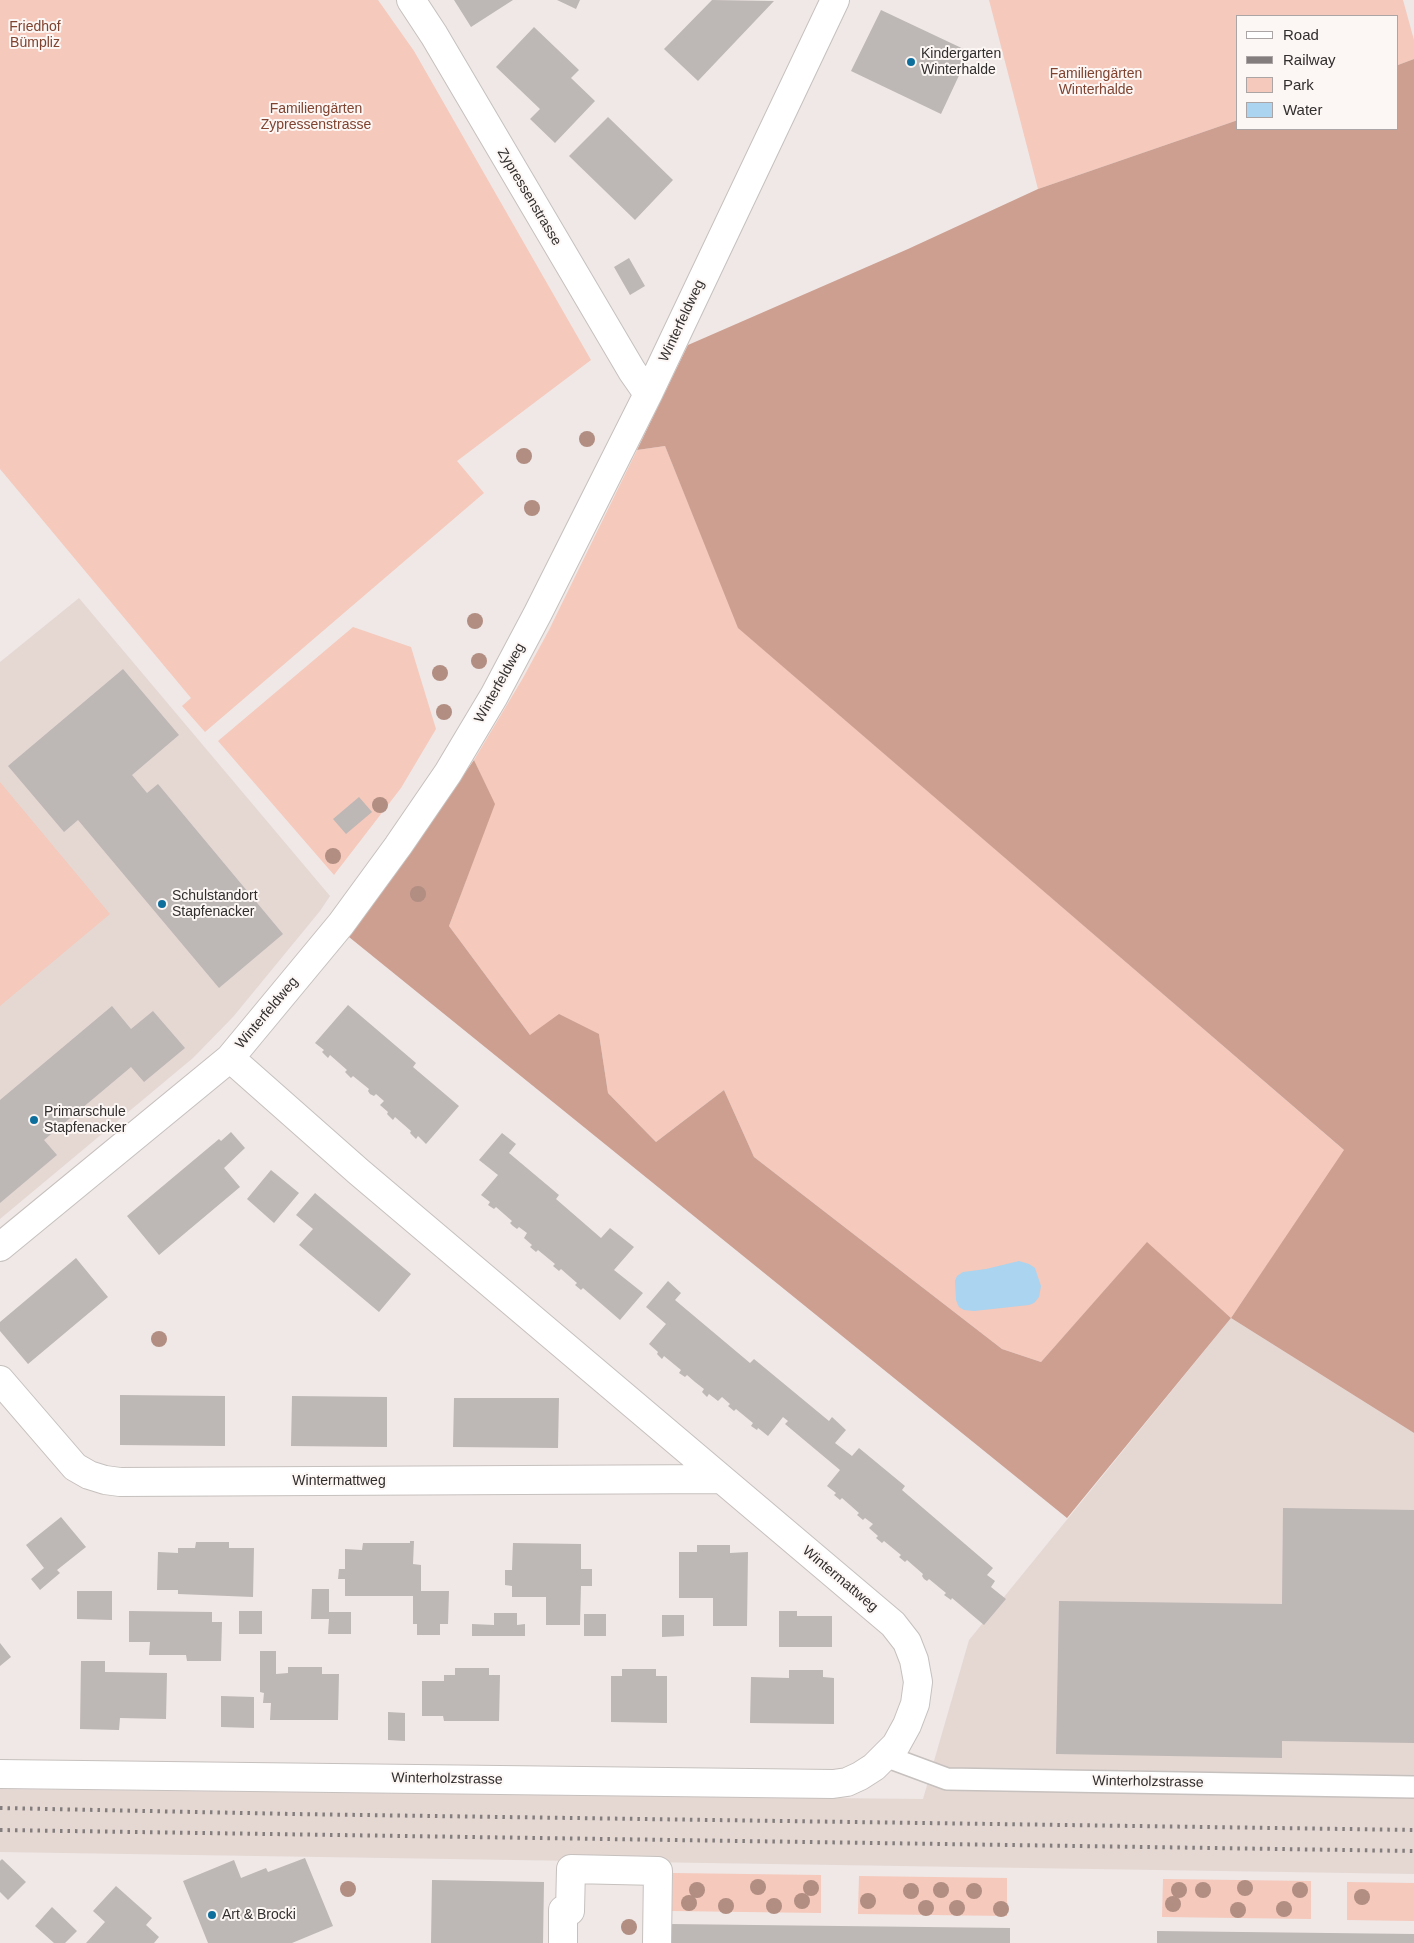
<!DOCTYPE html>
<html>
<head>
<meta charset="utf-8">
<style>
	body { margin:0 }
	#map { position:relative; width:1414px; height:1943px; overflow:hidden; background:#efe8e6; font-family:Arial,sans-serif }
	canvas { display:block }
	.legend { position:absolute; left:1236px; top:15px; width:162px; height:115px; box-sizing:border-box; background:#fcf6f4; border:1px solid #aba6a5; margin:0; padding:6px 9px; list-style:none; font-size:15px; color:#312e2e }
	.legend li { display:flex; align-items:center; gap:10px; height:25px }
	.legend b { width:25px; border:1px solid #aba6a5 }
</style>
</head>
<body>
<div id="map">
<canvas width="1414" height="1943"></canvas>
<ul class="legend">
<li><b style="height:6px;background:#fff"></b>Road</li>
<li><b style="height:6px;background:#837e7d"></b>Railway</li>
<li><b style="height:14px;background:#f5c9bc"></b>Park</li>
<li><b style="height:14px;background:#aad4ef"></b>Water</li>
</ul>
</div>
<script>
const ctx = document.querySelector('canvas').getContext('2d');
ctx.lineJoin = 'round';
function fillPath(path, color) { ctx.fillStyle = color; ctx.fill(path, 'evenodd'); }
const shape = rows => new Path2D(rows.map(r => 'M' + r).join(''));
function trace(path, color, width, dash) { ctx.strokeStyle = color; ctx.lineWidth = width; ctx.lineCap = dash ? 'butt' : 'round'; ctx.setLineDash(dash || []); ctx.stroke(path); }
function label(font, color, halo, rows, align = 'center') {
  ctx.font = font + ' Arial,sans-serif'; ctx.lineWidth = 4; ctx.setLineDash([]); ctx.textBaseline = 'middle'; ctx.strokeStyle = halo; ctx.fillStyle = color; for (const [text, x, y, turn = 0] of rows) {
    ctx.save(); ctx.translate(x, y); ctx.rotate((+turn || 0) * Math.PI / 180); ctx.textAlign = isNaN(turn) ? turn : align; if (halo) ctx.strokeText(text, 0, 0); ctx.fillText(text, 0, 0); ctx.restore();
  }
}
const built = shape([
	[79,598,330,896,320,911,233,1017,193,1058,0,1219,0,662],
	[1231,1318,1414,1433,1414,1874,0,1852,0,1789,923,1799,969,1640]
]);
const green = shape([
	[0,0,378,0,414,51,591,360,457,461,484,493,205,732,182,706,191,698,0,469],
	[989,0,1403,0,1414,40,1414,59,1398,65,1398,16,1238,16,1238,120,1038,189],
	[665,446,739,628,1345,1151,1231,1318,1147,1243,1041,1362,1002,1349,754,1157,724,1090,656,1142,608,1093,599,1034,530,1035,449,926,494,804,474,760,523,678,549,630,637,450],
	[353,627,411,647,436,729,401,788,334,875,218,741],
	[0,782,110,914,0,1006],
	[673,1873,821,1875,821,1913,672,1911],
	[859,1876,1007,1878,1007,1916,858,1914],
	[1163,1879,1311,1881,1311,1919,1162,1917],
	[1347,1882,1414,1883,1414,1921,1347,1920]
]);
const forest = shape([
	[1414,59,1414,1433,1231,1318,1067,1518,349,937,474,760,495,804,449,926,530,1035,559,1014,599,1034,608,1093,656,1142,724,1090,754,1157,1002,1349,1041,1362,1147,1242,1231,1318,1344,1150,738,628,665,446,637,450,688,345,908,249,1038,189,1238,120,1238,129,1398,129,1398,65]
]);
const water = shape([
	[1019,1261,1029,1264,1035,1268,1041,1286,1039,1297,1034,1303,1029,1305,974,1311,964,1310,959,1307,956,1300,955,1281,957,1276,963,1272,986,1269]
]);
const building = shape([
	[454,0,513,0,471,27],
	[557,0,580,0,576,9],
	[712,0,774,1,698,81,664,49],
	[881,10,970,52,941,114,851,71],
	[534,27,579,70,571,78,595,101,555,143,530,119,540,109,496,67],
	[608,117,673,180,635,220,569,156],
	[629,258,645,286,630,295,614,267],
	[123,669,179,735,132,775,147,793,158,784,283,934,219,988,78,820,64,832,8,766],
	[359,797,372,812,346,834,333,819],
	[348,1005,416,1063,413,1067,459,1106,426,1144,418,1136,416,1139,410,1133,411,1131,395,1117,393,1120,387,1114,388,1112,380,1105,384,1101,376,1094,374,1096,370,1094,368,1091,369,1089,353,1076,351,1078,345,1072,347,1070,330,1055,328,1058,322,1052,324,1050,315,1043],
	[112,1006,131,1029,153,1011,185,1048,144,1082,131,1067,44,1140,57,1155,0,1203,0,1100],
	[231,1132,245,1148,224,1168,240,1187,159,1255,127,1216,219,1139,221,1141],
	[502,1133,516,1144,509,1153,559,1195,556,1199,601,1238,610,1228,634,1247,614,1270,643,1293,620,1320,583,1288,581,1290,575,1285,577,1283,561,1269,559,1271,553,1266,555,1264,538,1250,536,1252,530,1247,532,1245,524,1238,527,1233,519,1227,517,1229,513,1226,510,1223,512,1221,496,1207,494,1209,488,1205,490,1202,481,1195,498,1175,479,1160],
	[271,1170,299,1193,274,1223,247,1199],
	[315,1193,411,1274,379,1312,299,1245,313,1229,296,1215],
	[76,1258,108,1297,28,1364,0,1331,0,1322],
	[668,1281,681,1293,675,1300,750,1363,754,1359,829,1421,832,1417,846,1430,835,1443,852,1456,859,1448,905,1486,902,1490,993,1568,987,1575,995,1581,991,1587,1006,1599,984,1625,952,1598,951,1600,944,1595,946,1593,929,1579,927,1581,924,1579,922,1576,923,1574,907,1560,905,1562,899,1557,901,1555,884,1541,882,1543,876,1538,878,1536,869,1528,873,1524,865,1518,863,1520,857,1515,859,1513,842,1498,840,1500,834,1495,836,1493,827,1486,840,1470,785,1424,788,1421,783,1417,768,1436,758,1428,757,1430,751,1426,753,1423,736,1409,734,1411,728,1406,730,1404,722,1397,718,1401,709,1394,707,1397,702,1392,704,1389,695,1382,687,1375,685,1377,679,1373,681,1370,664,1356,662,1359,657,1354,658,1352,649,1344,666,1324,646,1307],
	[120,1395,225,1396,225,1446,120,1445],
	[292,1396,387,1397,387,1447,291,1446],
	[454,1398,559,1398,558,1448,453,1447],
	[1283,1508,1414,1510,1414,1743,1282,1741,1282,1758,1056,1754,1059,1601,1282,1604],
	[61,1517,86,1547,57,1570,60,1573,40,1590,31,1579,44,1568,26,1545],
	[410,1541,414,1541,413,1564,421,1565,421,1591,449,1591,448,1624,440,1624,440,1635,417,1635,417,1624,413,1624,413,1596,345,1596,345,1579,338,1579,339,1569,345,1569,345,1549,362,1550,363,1543,410,1543],
	[196,1542,229,1542,229,1548,254,1548,253,1597,178,1594,178,1590,157,1590,158,1552,178,1553,178,1548,195,1548],
	[513,1543,581,1544,581,1569,592,1569,592,1586,581,1586,580,1625,546,1625,546,1597,512,1597,512,1586,505,1585,505,1570,512,1570],
	[697,1545,730,1545,730,1553,748,1552,747,1626,713,1626,713,1598,679,1598,679,1552,697,1552],
	[312,1589,329,1589,329,1612,351,1612,351,1634,328,1634,329,1619,311,1619],
	[77,1591,112,1591,112,1620,77,1619],
	[129,1611,212,1612,212,1622,222,1622,221,1661,187,1661,186,1655,149,1655,150,1642,129,1642],
	[239,1611,262,1611,262,1634,239,1634],
	[779,1611,797,1611,797,1616,832,1616,832,1647,779,1647],
	[494,1613,517,1613,517,1625,525,1624,525,1636,472,1636,472,1624,494,1625],
	[584,1614,606,1614,606,1636,584,1636],
	[662,1615,684,1615,684,1636,662,1637],
	[0,1643,11,1657,0,1666],
	[260,1651,276,1651,276,1674,288,1673,288,1667,322,1667,322,1674,339,1674,338,1720,270,1720,271,1703,263,1703,264,1693,260,1692],
	[81,1661,105,1661,105,1672,167,1673,166,1719,120,1718,119,1730,80,1729],
	[455,1668,489,1668,489,1675,500,1675,499,1721,444,1721,443,1716,422,1716,422,1681,444,1681,444,1675,455,1675],
	[622,1669,656,1669,656,1676,667,1676,667,1723,611,1722,611,1676,622,1676],
	[789,1670,823,1670,823,1677,834,1678,834,1724,750,1723,751,1677,789,1678],
	[221,1696,254,1697,254,1728,221,1727],
	[388,1712,405,1713,405,1741,388,1740],
	[305,1858,333,1926,292,1943,208,1943,183,1881,234,1860,241,1878,266,1868,268,1872],
	[2,1859,26,1882,8,1900,0,1892,0,1861],
	[432,1880,544,1882,543,1943,431,1943],
	[116,1886,152,1918,146,1925,159,1937,154,1943,86,1943,105,1922,93,1911],
	[52,1907,77,1931,65,1943,54,1943,35,1926],
	[670,1924,1010,1928,1010,1943,670,1943],
	[1157,1931,1414,1934,1414,1943,1157,1943]
]);
const lane = shape([
	[885,1756,947,1779,1414,1787]
]);
const street = shape([
	[411,0,434,35,632,371,648,394],
	[0,1247,230,1058,341,924,398,846,448,773,494,696,538,613,648,394,835,0],
	[0,1380,75,1467,89,1475,105,1480,120,1482,721,1479],
	[0,1774,833,1784,847,1782,860,1776,874,1767,896,1745,907,1725,915,1704,918,1682,914,1660,907,1642,893,1624,359,1172,230,1058],
	[563,1943,563,1910,570,1911,571,1869,658,1871,657,1943]
]);
const rail = shape([
	[0,1808,293,1814,1414,1830],
	[0,1830,1414,1851]
]);
const trees = [
	[587,439],
	[524,456],
	[532,508],
	[475,621],
	[479,661],
	[440,673],
	[444,712],
	[380,805],
	[333,856],
	[418,894],
	[159,1339],
	[758,1887],
	[811,1888],
	[1245,1888],
	[348,1889],
	[697,1890],
	[941,1890],
	[1179,1890],
	[1203,1890],
	[1300,1890],
	[911,1891],
	[974,1891],
	[1362,1897],
	[802,1901],
	[868,1901],
	[689,1903],
	[1173,1904],
	[726,1906],
	[774,1906],
	[926,1908],
	[957,1908],
	[1001,1909],
	[1284,1909],
	[1238,1910],
	[629,1927]
];
const markers = [
	[911,62,5,"#0e6f9d"],
	[162,904,5,"#0e6f9d"],
	[34,1120,5,"#0e6f9d"],
	[212,1915,5,"#0e6f9d"]
];
const parkNames = [
	["Friedhof",35,27],
	["Bümpliz",35,43],
	["Familiengärten",1096,74],
	["Winterhalde",1096,90],
	["Familiengärten",316,109],
	["Zypressenstrasse",316,125]
];
const poiNames = [
	["Kindergarten",921,54],
	["Winterhalde",921,70],
	["Schulstandort",172,896],
	["Stapfenacker",172,912],
	["Primarschule",44,1112],
	["Stapfenacker",44,1128],
	["Art & Brocki",222,1915]
];
const streetNames = [
	["Zypressenstrasse",529,197,59],
	["Winterfeldweg",682,321,-65],
	["Winterfeldweg",500,683,-61],
	["Winterfeldweg",267,1013,-50],
	["Wintermattweg",339,1481],
	["Wintermattweg",840,1579,40],
	["Winterholzstrasse",447,1779,1],
	["Winterholzstrasse",1148,1782,1]
];
fillPath(built, '#e5d8d3');
fillPath(green, '#f5c9bc');
fillPath(forest, '#cc9f91');
fillPath(water, '#aad4ef');
fillPath(building, '#bdb7b5');
trace(lane, '#c6c0be', 24);
trace(street, '#c6c0be', 30);
trace(lane, '#fff', 21);
trace(street, '#fff', 28);
trace(rail, '#837e7d', 4, [2.5, 5]);
ctx.fillStyle = '#b18d82';
for (const [x, y] of trees) { ctx.beginPath(); ctx.arc(x, y, 8, 0, 2 * Math.PI); ctx.fill(); }
for (const [x, y, r, color] of markers) { const dot = new Path2D(); dot.arc(x, y, r, 0, 2 * Math.PI); ctx.fillStyle = color; ctx.fill(dot); trace(dot, '#fcf6f4', 2); }
label('14px', '#7f4330', '#fcf6f4', parkNames);
label('14px', '#312e2e', '#fcf6f4', poiNames, 'left');
label('14px', '#312e2e', '#fcf6f4', streetNames);
</script>
</body>
</html>
